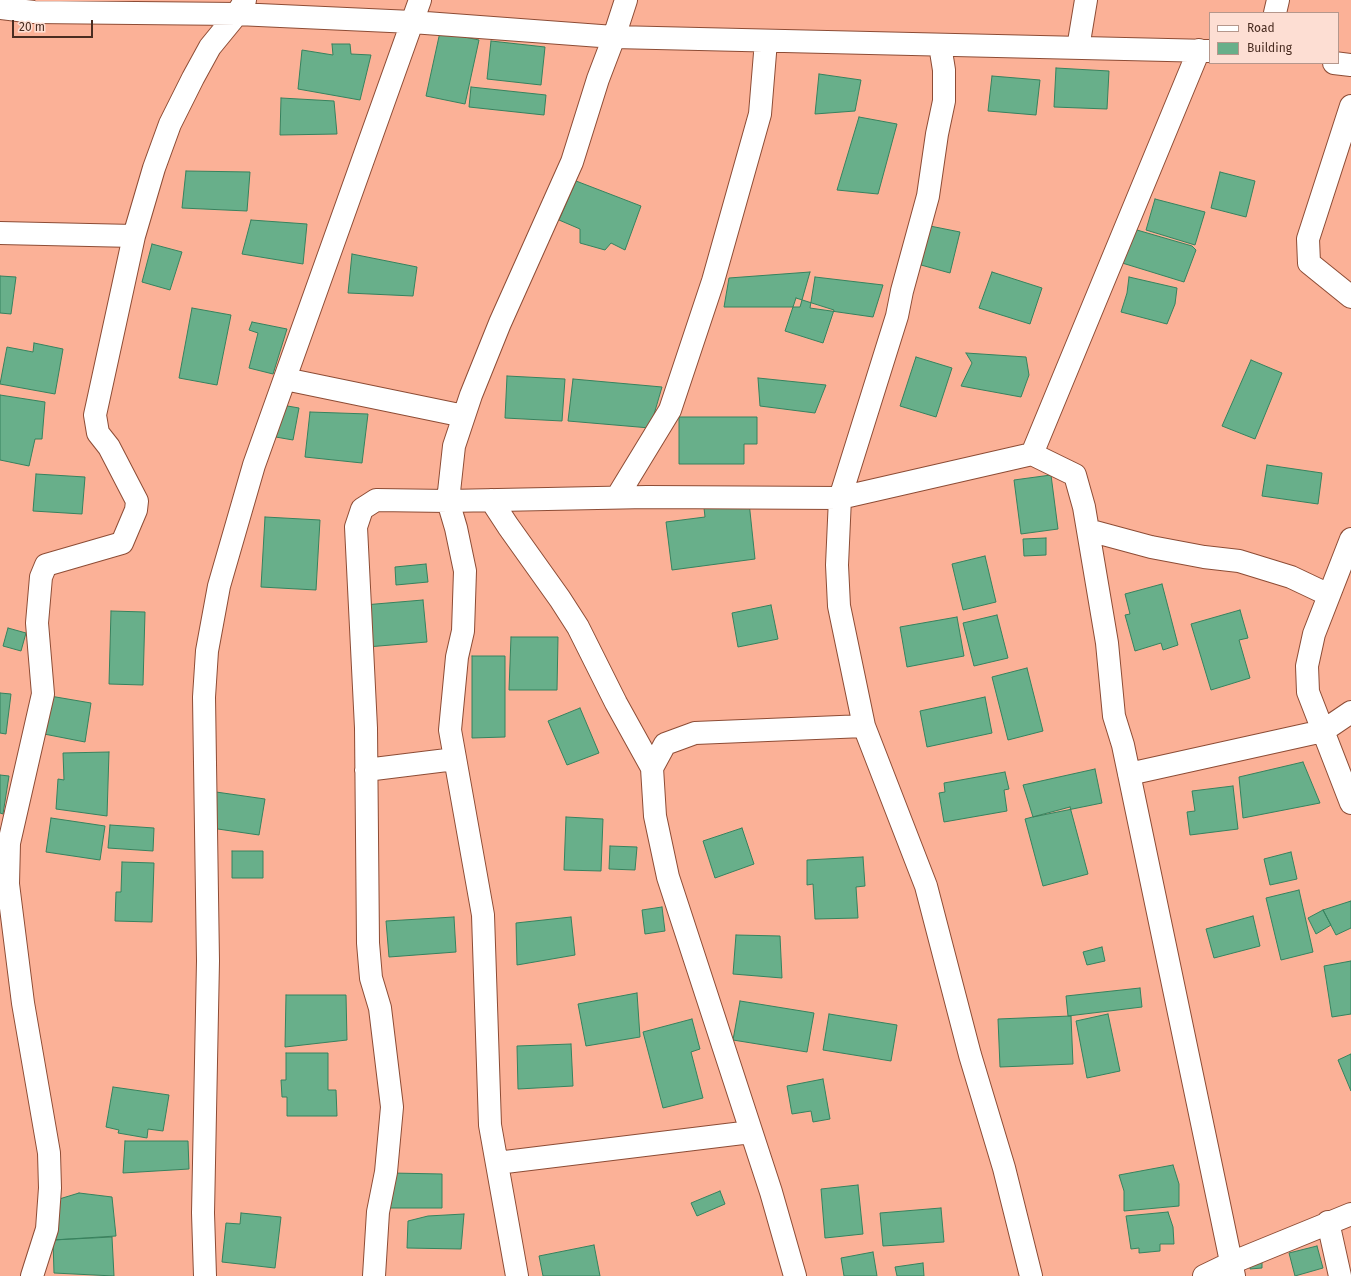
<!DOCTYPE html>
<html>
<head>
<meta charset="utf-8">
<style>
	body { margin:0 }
	#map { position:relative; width:1351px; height:1276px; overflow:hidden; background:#fbb197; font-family:"Fira Sans",sans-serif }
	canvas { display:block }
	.legend { position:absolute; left:1209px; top:12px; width:130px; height:52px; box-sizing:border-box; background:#fdded3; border:1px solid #b5978c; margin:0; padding:5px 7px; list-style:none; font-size:12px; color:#492c21 }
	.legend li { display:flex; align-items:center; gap:8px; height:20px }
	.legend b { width:20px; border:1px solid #b5978c }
	.scale { position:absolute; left:12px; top:20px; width:81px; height:18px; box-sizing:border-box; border:2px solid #492c21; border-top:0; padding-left:5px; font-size:12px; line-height:14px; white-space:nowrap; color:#492c21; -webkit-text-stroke:3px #fdded3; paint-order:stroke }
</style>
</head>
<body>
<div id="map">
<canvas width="1351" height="1276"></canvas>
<ul class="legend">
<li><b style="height:5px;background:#fff"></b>Road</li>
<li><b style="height:11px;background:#68af8a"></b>Building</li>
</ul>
<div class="scale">20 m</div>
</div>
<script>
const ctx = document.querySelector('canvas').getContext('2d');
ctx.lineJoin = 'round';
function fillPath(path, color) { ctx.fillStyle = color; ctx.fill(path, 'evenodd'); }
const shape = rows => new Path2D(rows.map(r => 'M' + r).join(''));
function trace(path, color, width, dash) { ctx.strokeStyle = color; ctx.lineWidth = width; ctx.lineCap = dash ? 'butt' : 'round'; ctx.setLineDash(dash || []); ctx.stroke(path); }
const building = shape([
	[440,32,479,40,465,104,426,96,440,32],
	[491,41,545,47,541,85,487,79,491,41],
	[332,44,350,44,351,54,371,55,360,100,298,89,302,50,333,55,332,44],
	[1056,68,1109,71,1107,109,1054,107,1056,68],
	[819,74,861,80,855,111,815,114,819,74],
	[992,76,1040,80,1036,115,988,111,992,76],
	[471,87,546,95,544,115,469,107,471,87],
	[281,98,334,101,337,134,280,135,281,98],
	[859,117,897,124,878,194,837,190,859,117],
	[186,171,250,172,247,211,182,208,186,171],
	[1220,172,1255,181,1246,217,1211,208,1220,172],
	[576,181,641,206,625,250,611,243,605,250,580,243,580,229,559,220,576,181],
	[1155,199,1205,212,1195,245,1146,230,1155,199],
	[251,220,307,224,303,264,242,254,251,220],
	[930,226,960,232,950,273,921,265,930,226],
	[1130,228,1192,246,1196,250,1184,282,1119,262,1130,228],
	[152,244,182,252,170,290,142,282,152,244],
	[352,254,417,267,413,296,348,293,352,254],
	[810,272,800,307,724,307,729,278,810,272],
	[992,272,1042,288,1030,324,979,308,992,272],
	[0,276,16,277,11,314,0,313,0,276],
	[815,277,883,285,873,317,810,308,815,277],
	[1129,277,1177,288,1175,304,1167,324,1121,312,1127,293,1129,277],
	[796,298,834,310,823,343,785,331,796,298],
	[192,308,231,315,217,385,179,378,192,308],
	[252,322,287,329,273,374,249,368,258,333,249,330,252,322],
	[34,343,63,349,55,394,0,384,7,347,33,352,34,343],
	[966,353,1026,357,1029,375,1021,397,961,386,972,363,966,353],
	[916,357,952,368,936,417,900,406,916,357],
	[1251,360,1282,373,1255,439,1222,426,1251,360],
	[507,376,565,379,562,421,505,418,507,376],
	[758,378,826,385,815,413,760,406,758,378],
	[573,379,662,387,650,428,568,421,573,379],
	[0,395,45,402,42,439,35,439,29,466,0,460,0,395],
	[276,404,299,408,293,440,270,436,276,404],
	[310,412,368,414,362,463,305,457,310,412],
	[679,417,757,417,757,444,744,444,744,464,679,464,679,417],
	[1267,465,1322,473,1318,504,1262,496,1267,465],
	[36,474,85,477,82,514,33,511,36,474],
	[1051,475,1058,529,1021,534,1014,480,1051,475],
	[749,502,755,559,672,570,666,522,705,517,704,508,749,502],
	[265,517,320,520,316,590,261,587,265,517],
	[1046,538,1046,555,1024,556,1023,539,1046,538],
	[985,556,996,602,963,610,952,564,985,556],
	[426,564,428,582,396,585,395,567,426,564],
	[1162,584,1178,645,1163,650,1161,643,1135,651,1125,615,1130,614,1125,594,1162,584],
	[423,600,427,642,367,647,364,605,423,600],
	[771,605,778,639,738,647,732,613,771,605],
	[1240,610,1248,638,1239,640,1250,678,1211,690,1191,624,1240,610],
	[111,611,145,612,143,685,109,684,111,611],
	[997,615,1008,658,974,666,963,623,997,615],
	[957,617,964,656,907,667,900,627,957,617],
	[8,628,26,633,21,651,3,646,8,628],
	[511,637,558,637,557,690,509,690,511,637],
	[472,656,505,656,505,737,472,738,472,656],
	[1027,668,1043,731,1008,740,992,677,1027,668],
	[0,693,11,694,6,734,0,733,0,693],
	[50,696,91,703,85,742,44,734,50,696],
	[985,697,992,733,927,747,920,711,985,697],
	[580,708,599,753,567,765,548,721,580,708],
	[109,752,107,816,56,809,58,779,64,780,63,753,109,752],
	[1303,762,1320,803,1243,818,1239,777,1303,762],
	[1095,769,1102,803,1033,817,1023,785,1095,769],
	[1005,772,1009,789,1004,790,1007,811,944,822,939,793,945,792,944,783,1005,772],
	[0,775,9,776,3,814,0,813,0,775],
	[1233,786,1238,829,1190,835,1187,812,1195,811,1192,791,1233,786],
	[216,792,265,799,259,835,211,828,216,792],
	[1070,807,1088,874,1043,886,1025,819,1070,807],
	[566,817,603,819,601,871,564,870,566,817],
	[51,818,105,826,100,860,46,852,51,818],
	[110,825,154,828,153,851,108,848,110,825],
	[742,828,754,864,715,878,703,841,742,828],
	[610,846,637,847,635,870,609,869,610,846],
	[232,851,263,851,263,878,232,878,232,851],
	[1291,852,1297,879,1270,885,1264,859,1291,852],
	[863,857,865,886,856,887,858,918,815,919,813,884,807,885,807,860,863,857],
	[122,862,154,863,152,922,115,921,116,892,121,892,122,862],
	[1299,890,1313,952,1281,960,1266,898,1299,890],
	[1351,901,1351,928,1336,935,1323,910,1351,901],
	[662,907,665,931,645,934,642,910,662,907],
	[1323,910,1331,925,1316,934,1308,918,1323,910],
	[1253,916,1260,946,1214,958,1206,929,1253,916],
	[454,917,456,952,389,957,386,921,454,917],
	[571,917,575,955,517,965,516,923,571,917],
	[736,935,780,936,782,978,733,974,736,935],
	[1102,947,1105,961,1087,965,1083,952,1102,947],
	[1351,961,1351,1014,1332,1017,1324,966,1351,961],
	[1140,988,1142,1007,1068,1016,1066,996,1140,988],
	[637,993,640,1037,586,1046,578,1004,637,993],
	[286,995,346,995,347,1040,285,1047,286,995],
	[740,1001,814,1013,807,1052,733,1040,740,1001],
	[829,1014,897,1025,891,1061,823,1050,829,1014],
	[1108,1014,1120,1071,1087,1078,1076,1021,1108,1014],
	[1071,1016,1073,1064,1000,1067,998,1019,1071,1016],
	[692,1019,700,1049,691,1052,703,1098,663,1108,643,1032,692,1019],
	[571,1044,573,1086,518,1089,517,1046,571,1044],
	[286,1053,328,1053,328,1090,336,1090,337,1116,287,1116,287,1097,282,1097,281,1080,286,1080,286,1053],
	[1351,1054,1351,1091,1338,1060,1351,1054],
	[823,1079,830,1119,813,1122,811,1111,792,1114,787,1086,823,1079],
	[113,1087,169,1095,163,1131,148,1129,147,1138,118,1133,119,1130,106,1127,113,1087],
	[125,1141,188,1141,189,1169,123,1173,125,1141],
	[1173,1165,1179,1184,1179,1206,1124,1211,1124,1191,1119,1175,1173,1165],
	[391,1173,442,1174,442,1208,390,1208,391,1173],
	[858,1185,863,1234,825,1238,821,1189,858,1185],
	[720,1191,725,1204,697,1216,691,1203,720,1191],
	[79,1193,112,1197,116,1236,53,1240,56,1200,79,1193],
	[941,1208,944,1242,883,1246,880,1213,941,1208],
	[1168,1212,1173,1227,1174,1244,1160,1244,1160,1251,1139,1253,1139,1248,1131,1249,1126,1216,1168,1212],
	[241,1213,281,1217,275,1268,222,1262,226,1223,240,1224,241,1213],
	[464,1214,461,1249,407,1248,408,1221,428,1216,464,1214],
	[112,1237,114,1276,54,1273,53,1240,112,1237],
	[594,1245,600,1276,543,1276,539,1256,594,1245],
	[1317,1246,1323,1268,1295,1276,1289,1253,1317,1246],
	[873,1252,877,1276,844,1276,841,1258,873,1252],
	[1262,1257,1262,1268,1250,1269,1250,1258,1262,1257],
	[923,1263,924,1276,897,1276,895,1267,923,1263]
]);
const minor = shape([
	[0,8,34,12,237,14,412,22,614,37,1210,51],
	[1275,13,1278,0],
	[940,45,944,70,944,101,937,134,928,196,902,291,897,316,840,498,837,565,839,606,864,726,926,886,970,1055,1004,1168,1031,1276],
	[1078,48,1086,0],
	[1334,63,1351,65],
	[1351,106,1308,239,1309,263,1351,297],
	[0,233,134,236],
	[285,379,464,416],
	[1032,454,1199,50],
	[617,497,670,410,713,281,760,114,766,41],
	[491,500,508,526,560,599,578,627,616,703,652,768,655,816,668,877,771,1192,795,1276],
	[1088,530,1151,547,1204,557,1239,561,1291,577,1329,595],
	[1351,539,1314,634,1307,666,1308,692,1351,803],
	[652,768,665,744,695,733,864,726],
	[366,770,455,759],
	[1129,774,1323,731,1351,712],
	[497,1163,751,1132],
	[1328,1222,1340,1276],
	[32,1276,47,1229,50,1188,49,1153,23,1003,8,884,9,843,43,694,37,623,41,577,46,565,122,543,136,510,137,501,109,447,98,433,95,415,134,236,154,168,170,124,193,78,210,47,237,14,245,0],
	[205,1276,203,1213,208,961,204,697,207,651,219,586,254,465,420,0],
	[374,1276,378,1212,386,1172,392,1107,380,1008,371,978,368,943,366,728,356,527,362,509,376,500,448,501,647,497,840,498,1032,454,1075,475,1084,507,1107,643,1114,716,1123,745,1234,1276],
	[517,1276,490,1125,483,915,450,730,457,657,463,631,465,571,456,528,448,501,454,446,471,395,500,323,572,162,598,79,614,37,626,0],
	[1204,1276,1231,1263,1351,1214]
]);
fillPath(building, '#68af8a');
trace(building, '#36825e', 1);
trace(minor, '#8d4c35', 24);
trace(minor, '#fff', 22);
</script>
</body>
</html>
